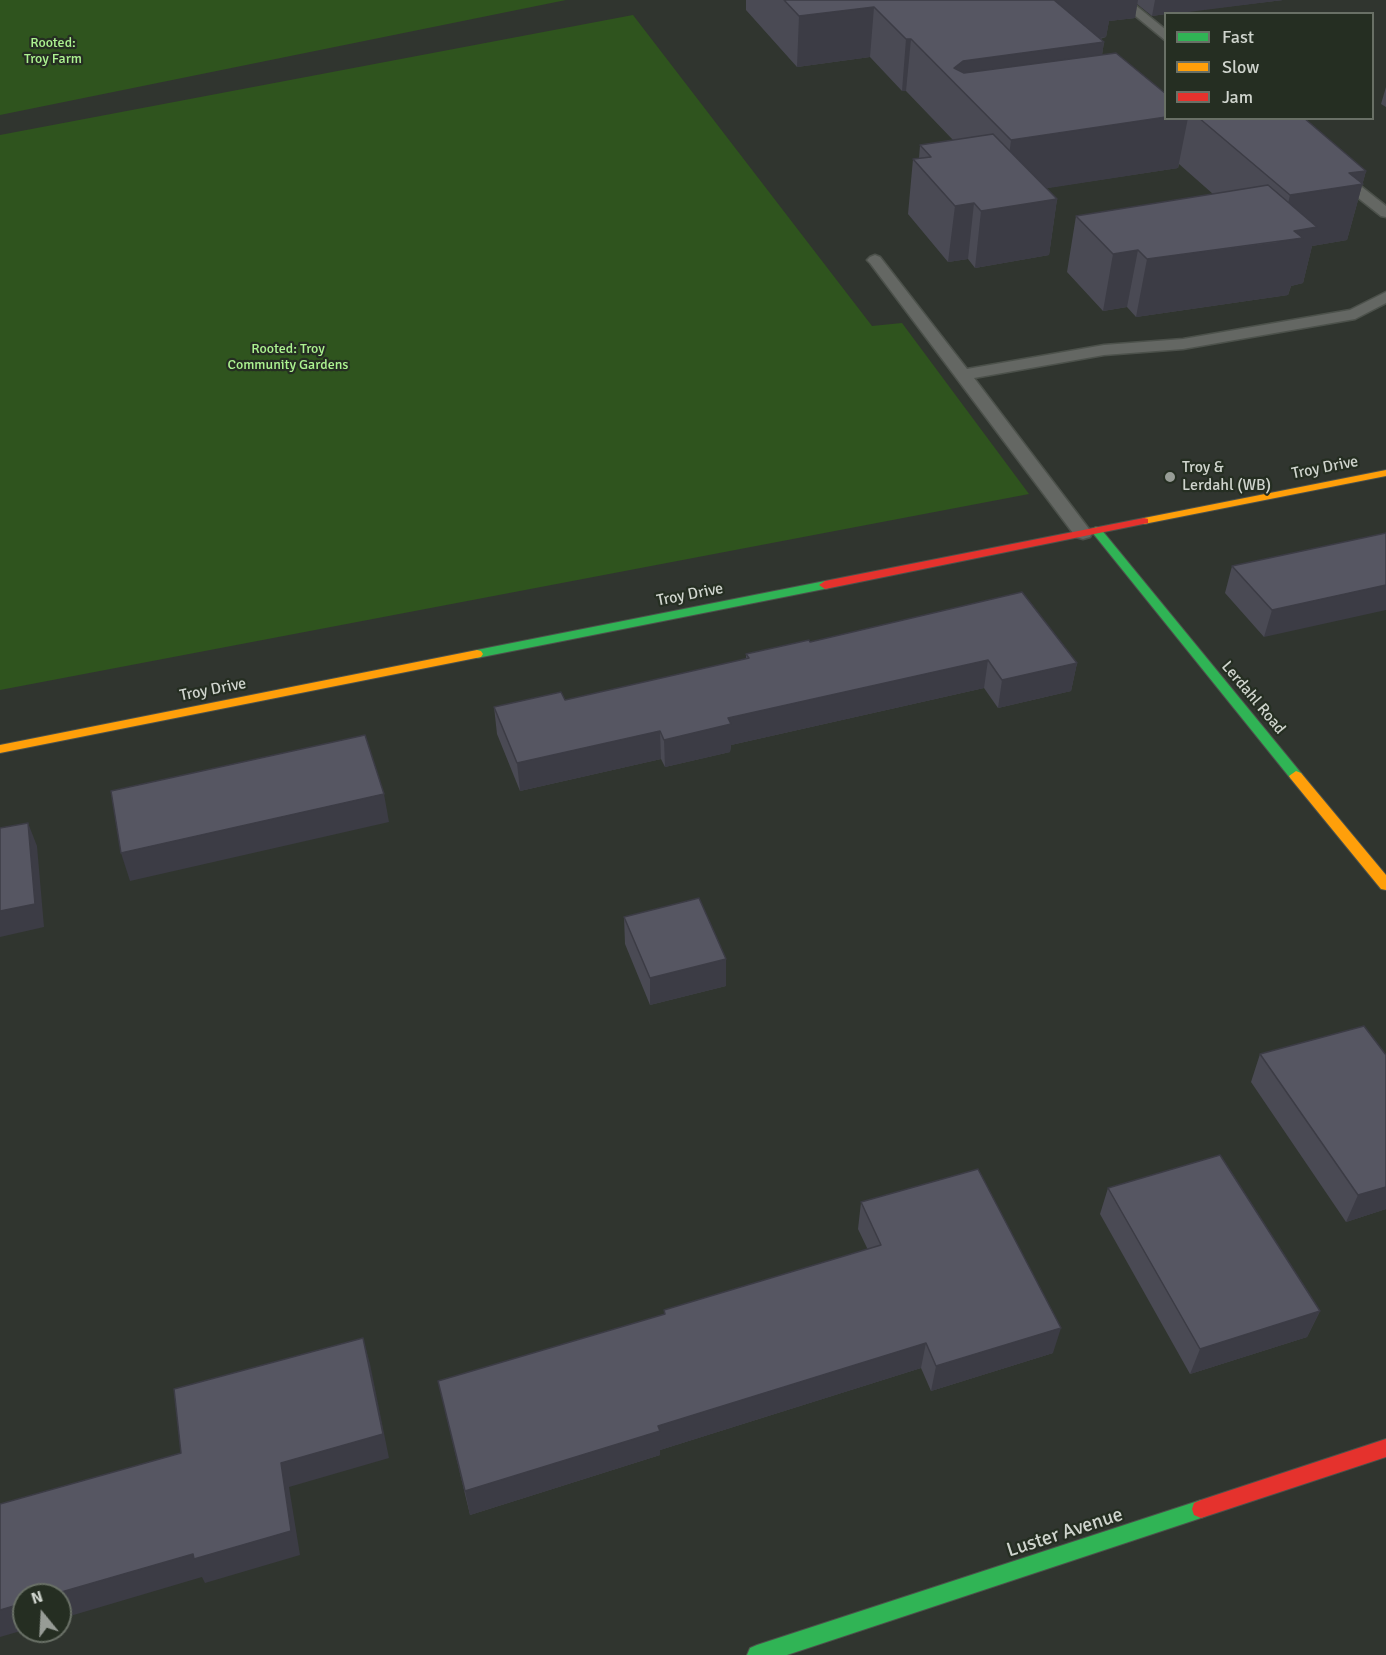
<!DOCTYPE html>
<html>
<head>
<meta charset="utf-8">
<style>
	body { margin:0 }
	#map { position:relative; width:1386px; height:1655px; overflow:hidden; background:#30352f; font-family:Signika,sans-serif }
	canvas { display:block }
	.legend { position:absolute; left:1164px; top:12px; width:210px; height:108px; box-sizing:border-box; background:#252e22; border:2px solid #697066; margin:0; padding:8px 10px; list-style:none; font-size:18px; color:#cfd4cd }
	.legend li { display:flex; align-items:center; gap:12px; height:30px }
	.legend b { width:30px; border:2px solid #697066 }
	.north { position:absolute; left:12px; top:1583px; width:60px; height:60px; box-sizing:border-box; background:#252e22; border:2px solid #697066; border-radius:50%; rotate:342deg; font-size:16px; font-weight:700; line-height:24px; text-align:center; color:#cfd4cd }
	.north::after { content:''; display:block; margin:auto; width:21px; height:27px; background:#979c96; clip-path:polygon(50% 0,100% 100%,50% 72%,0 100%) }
</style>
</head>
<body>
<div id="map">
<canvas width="1386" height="1655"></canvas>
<ul class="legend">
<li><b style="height:8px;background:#30b455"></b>Fast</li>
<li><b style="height:8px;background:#ff9f0a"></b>Slow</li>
<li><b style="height:8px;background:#e5322d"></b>Jam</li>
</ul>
<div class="north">N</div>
</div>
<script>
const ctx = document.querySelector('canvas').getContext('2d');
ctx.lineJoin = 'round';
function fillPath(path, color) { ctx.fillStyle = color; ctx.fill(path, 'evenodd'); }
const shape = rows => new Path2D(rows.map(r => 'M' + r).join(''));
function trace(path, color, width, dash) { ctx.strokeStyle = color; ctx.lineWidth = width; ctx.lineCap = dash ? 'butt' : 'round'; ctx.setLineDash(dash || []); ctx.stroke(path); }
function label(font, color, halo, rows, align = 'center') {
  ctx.font = font + ' Signika,sans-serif'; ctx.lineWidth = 4.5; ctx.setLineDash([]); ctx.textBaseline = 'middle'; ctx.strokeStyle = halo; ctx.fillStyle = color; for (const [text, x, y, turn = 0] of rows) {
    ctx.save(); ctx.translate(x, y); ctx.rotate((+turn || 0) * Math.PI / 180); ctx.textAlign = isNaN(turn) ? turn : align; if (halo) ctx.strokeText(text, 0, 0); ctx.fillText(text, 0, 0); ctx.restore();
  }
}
const green = shape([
	[0,0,566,0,0,115],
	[633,15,872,326,902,323,1029,494,0,690,0,135]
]);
const lane = shape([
	[1116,0,1129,0,1166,30,1166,41,1116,0],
	[1338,171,1343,172,1386,206,1386,217,1381,216,1333,178,1331,175,1333,172,1338,171],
	[875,255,880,257,967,369,1104,345,1183,339,1350,310,1386,292,1386,303,1355,319,1183,349,1104,355,974,378,1092,533,1090,537,1083,539,1076,537,870,263,867,260,870,257,875,255]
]);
const fast = shape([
	[1096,527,1100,528,1301,773,1303,776,1301,779,1291,779,1092,532,1090,530,1096,527],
	[825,581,831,585,829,588,477,658,471,654,477,650,825,581],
	[1201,1500,1208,1503,1210,1509,1208,1515,1201,1518,787,1655,747,1655,750,1648,757,1645,1201,1500]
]);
const slow = shape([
	[1386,470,1386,476,1144,524,1138,521,1144,518,1386,470],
	[477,650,481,651,483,654,481,657,0,753,0,745,477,650],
	[1296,771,1301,773,1386,875,1386,890,1381,889,1291,779,1289,776,1296,771]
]);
const jam = shape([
	[1144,518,1148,519,1148,523,825,589,819,585,825,581,1144,518],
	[1386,1439,1386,1457,1201,1518,1194,1515,1192,1509,1194,1503,1201,1500,1386,1439]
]);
const wall = shape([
	[746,0,1283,0,1166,14,1152,16,1137,4,1135,18,1109,21,1106,37,1100,39,1104,42,1102,55,1166,118,1304,118,1366,171,1347,240,1312,246,1303,283,1291,286,1288,295,1136,317,1127,307,1103,311,1067,272,1076,216,1213,194,1179,164,1178,168,1046,188,1057,199,1049,255,975,268,968,259,948,262,908,214,913,159,919,158,920,145,953,140,906,91,902,91,870,57,797,67,746,10],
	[1386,87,1386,107,1381,104],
	[1386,533,1264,637,1225,593,1232,566],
	[810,642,1077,663,1071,691,998,708,984,688,731,745,730,752,665,767,661,759,520,791,497,734,494,707,565,700,746,659,746,654],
	[624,917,726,959,726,986,650,1005,625,944],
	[1260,1054,1386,1209,1346,1222,1251,1082],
	[1108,1188,1320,1311,1307,1337,1190,1374,1100,1214],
	[861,1202,1053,1353,931,1391,921,1368,660,1450,660,1455,470,1515,438,1381,664,1314,664,1310,868,1250,858,1229]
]);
const shadedWall = shape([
	[1050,0,1138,0,1135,18,1109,21,1106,37,1044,47],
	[1155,0,1283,0,1173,14,1166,14,1152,16],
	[874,7,870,57,797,67,799,16],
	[906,39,911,39,906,91,902,91],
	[1104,42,1096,94,982,110,954,68,963,61],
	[1166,117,1166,118,1188,118,1178,168,1004,195,1011,140],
	[1366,171,1347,240,1312,246,1303,283,1291,286,1288,295,1136,317,1147,259,1279,242,1290,195,1349,173],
	[1057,199,1049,255,975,268,981,211],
	[974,203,968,259,948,262,955,206],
	[1138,250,1127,307,1103,311,1113,254],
	[1386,585,1386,610,1264,637,1272,610],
	[988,660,984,688,731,745,730,752,665,767,664,740,728,718],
	[1077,663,1071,691,998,708,1002,680],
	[660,731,661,759,520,791,517,763],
	[384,794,389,822,130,881,121,853],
	[28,823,37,846,44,927,0,937,0,911],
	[726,959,726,986,650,1005,650,978],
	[1386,1187,1386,1209,1346,1222,1358,1195],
	[1320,1311,1307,1337,1190,1374,1200,1349],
	[1061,1328,1053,1353,931,1391,936,1366],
	[363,1338,370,1364,389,1458,289,1487,300,1555,205,1583,202,1577,60,1619,60,1595,51,1595],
	[926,1343,921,1368,660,1450,660,1455,470,1515,465,1491,658,1426],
	[24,1603,24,1630,0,1637,0,1610]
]);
const building = shape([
	[784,0,1054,0,1104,42,963,61,954,68,964,73,1116,53,1166,94,1166,117,1011,140,911,39,906,39,874,7,799,16,784,0],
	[1199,118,1304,118,1366,171,1349,173,1363,184,1290,195,1199,118],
	[993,134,1057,199,981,211,974,203,955,206,913,159,931,157,920,145,993,134],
	[1268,185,1317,227,1294,231,1303,238,1147,259,1138,250,1113,254,1076,216,1268,185],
	[1386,533,1386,585,1272,610,1232,566,1386,533],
	[1022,592,1077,663,1002,680,988,660,728,718,731,724,664,740,660,731,517,763,494,707,561,692,565,700,749,658,746,654,809,640,810,642,1022,592],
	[365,735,384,794,121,853,111,791,365,735],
	[28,823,35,904,0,911,0,828,28,823],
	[699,898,726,959,650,978,624,917,699,898],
	[1364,1026,1386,1055,1386,1187,1358,1195,1260,1054,1364,1026],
	[1220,1155,1320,1311,1200,1349,1108,1188,1220,1155],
	[978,1169,1061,1328,936,1366,926,1343,658,1426,660,1431,465,1491,438,1381,665,1314,664,1310,881,1245,861,1202,978,1169],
	[363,1338,383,1434,281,1463,291,1531,194,1559,193,1554,51,1595,24,1595,24,1603,0,1610,0,1504,181,1453,174,1389,363,1338]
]);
const markers = [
	[1170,477,6,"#979c96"]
];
const farParknames = [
	["Rooted:",53,43],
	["Troy Farm",53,59],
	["Rooted: Troy",288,349],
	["Community Gardens",288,365]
];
const poiNames = [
	["Troy &",1182,468],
	["Lerdahl (WB)",1182,486]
];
const streetNames = [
	["Troy Drive",1325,468,-11],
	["Troy Drive",690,595,-11],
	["Troy Drive",213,690,-11],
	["Lerdahl Road",1253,698,50]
];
const nearStreetnames = [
	["Luster Avenue",1065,1533,-18]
];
fillPath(green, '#2f541e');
trace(lane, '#4c514b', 3);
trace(fast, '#4c514b', 2);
trace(slow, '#4c514b', 2);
trace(jam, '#4c514b', 2);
fillPath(lane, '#646763');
fillPath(fast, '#30b455');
fillPath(slow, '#ff9f0a');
fillPath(jam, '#e5322d');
fillPath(wall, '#4a4a54');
fillPath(shadedWall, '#3c3c45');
fillPath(building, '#565662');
trace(building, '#3c3c45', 1.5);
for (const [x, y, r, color] of markers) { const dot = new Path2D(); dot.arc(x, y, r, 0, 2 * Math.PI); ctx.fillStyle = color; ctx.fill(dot); trace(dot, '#252e22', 2); }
label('14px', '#adf391', '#252e22', farParknames);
label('16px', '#cfd4cd', '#252e22', poiNames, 'left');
label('16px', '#cfd4cd', '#252e22', streetNames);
label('20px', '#cfd4cd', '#252e22', nearStreetnames);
</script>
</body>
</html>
